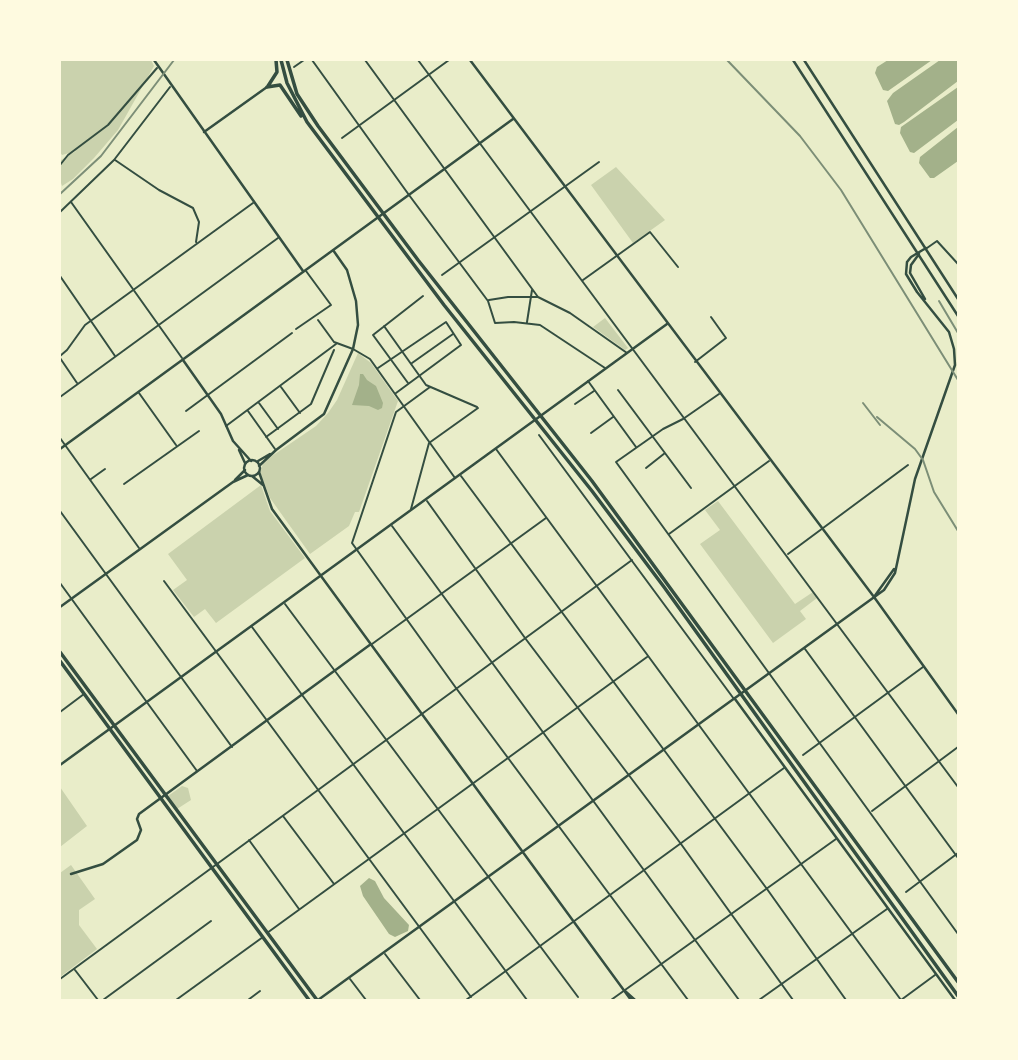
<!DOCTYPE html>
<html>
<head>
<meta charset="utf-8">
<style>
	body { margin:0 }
	#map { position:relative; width:1018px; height:1060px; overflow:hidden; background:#e9edc9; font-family:"Open Sans",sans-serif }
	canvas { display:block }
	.frame { position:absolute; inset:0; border:61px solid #fefae0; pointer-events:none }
</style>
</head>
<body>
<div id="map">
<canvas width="1018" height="1060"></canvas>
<div class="frame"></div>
</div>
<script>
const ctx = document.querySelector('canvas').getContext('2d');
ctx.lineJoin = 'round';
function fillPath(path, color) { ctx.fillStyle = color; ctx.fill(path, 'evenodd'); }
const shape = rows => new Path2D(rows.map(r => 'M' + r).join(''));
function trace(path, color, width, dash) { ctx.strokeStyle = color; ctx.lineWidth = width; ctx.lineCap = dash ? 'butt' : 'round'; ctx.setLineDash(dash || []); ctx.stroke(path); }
const green = shape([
	[60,60,151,60,154,66,118,130,94,158,73,179,62,186,61,183,60,187,60,158,61,160,76,151,62,155,60,152],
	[616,167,665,220,633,243,591,185],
	[605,318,628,348,625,350,593,327],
	[358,353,371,363,398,401,359,512,355,512,349,526,310,554,270,498,260,472,263,464,272,456,316,426,328,413,337,400],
	[261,485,270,511,305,558,216,623,205,609,194,617,173,590,187,580,168,554],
	[718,501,795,604,813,592,817,598,800,611,806,619,773,643,700,544,720,530,705,510],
	[182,786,188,788,191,800,177,809,168,796],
	[60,787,87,826,60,847],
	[71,865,95,899,79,910,79,925,97,949,60,977,60,873]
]);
const water = shape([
	[888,60,932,60,888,91,883,90,875,73,877,67],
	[940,60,958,60,958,81,904,122,899,125,895,124,887,101,893,93],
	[958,87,958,120,914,153,910,152,900,133,901,127],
	[958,127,958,161,934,178,930,178,919,163,920,157],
	[360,374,363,374,367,380,376,386,383,403,382,408,378,410,369,406,352,405,359,385],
	[369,878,375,881,384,898,409,925,408,931,395,937,389,934,363,896,360,886]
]);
const minor = shape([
	[312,60,409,195,488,301,495,323,514,322,540,325,605,368],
	[365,60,538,297],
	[418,60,958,787],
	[294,67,304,60],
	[342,138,449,60],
	[115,160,159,190,193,208,199,222,196,242],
	[60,165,68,155,108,125,157,68],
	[71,202,182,358],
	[60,212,114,160,170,87],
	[927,248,937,241,958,264],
	[442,275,599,162],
	[60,276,115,356],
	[583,280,650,232,678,267],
	[489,300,508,297,538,297,570,313,627,353],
	[318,320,334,342,353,349,370,359,455,478],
	[527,322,532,290],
	[384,326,426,385,477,407],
	[296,329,331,305,306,271],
	[60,356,67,350,85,325,253,203],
	[60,358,77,383],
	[695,362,726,338,711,317],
	[412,363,453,334],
	[378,368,446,322,461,345,396,393],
	[588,381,636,447],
	[408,383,373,335,423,296],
	[281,387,300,413],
	[430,387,396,412,352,543,456,688,688,1000],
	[618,390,691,488],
	[139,393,176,445],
	[719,394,683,419,663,429,616,462,958,934],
	[60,397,278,238],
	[259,403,278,429],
	[575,404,594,391],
	[186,411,292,333],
	[248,411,275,449],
	[226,426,336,344],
	[591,433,613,417],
	[539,435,734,699],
	[266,437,311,404,334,350],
	[60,438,139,548],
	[496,449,901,1000],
	[646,468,665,453],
	[461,476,767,889,846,1000],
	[91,479,105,469],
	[124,484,199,431],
	[427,501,525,638,681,844,793,1000],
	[411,509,429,443,478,408],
	[60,511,232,747],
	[392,526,739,1000],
	[669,534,769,461],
	[788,554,908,465],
	[164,581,471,997],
	[60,583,197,771],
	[285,604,578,997],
	[252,627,527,1000],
	[372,644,546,518],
	[805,649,958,858],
	[60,712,84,694],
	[803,755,923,667],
	[872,811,958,747],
	[283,816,334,884],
	[249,840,299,909],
	[906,892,958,853],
	[267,933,647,657],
	[385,954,420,1000],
	[75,970,98,1000],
	[60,979,632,560],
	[350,979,366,1000],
	[103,1000,211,921],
	[176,1000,263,937],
	[248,1000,260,991],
	[466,1000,784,768],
	[611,1000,836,839],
	[759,1000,887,909],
	[901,1000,935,975]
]);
const tertiary = shape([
	[154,60,303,271],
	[470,60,874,597,958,714],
	[793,60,958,316],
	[804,60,958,299],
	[204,132,267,87],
	[919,254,911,265,910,273,925,299],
	[183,360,221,414,233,441,251,461],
	[60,449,513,119],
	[239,450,245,463],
	'244 468a8 8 0 1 1 16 0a8 8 0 1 1-16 0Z',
	[258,461,270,454],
	[259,466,276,450,324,414,353,349,358,325,356,301,347,270,333,250],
	[259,472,272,509,631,1000],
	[252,476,263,485],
	[235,480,245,470],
	[874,597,894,569],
	[60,607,233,482,248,475],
	[735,699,955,1000],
	[60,765,667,324],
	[71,874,103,864,137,840,141,830,137,819,139,814,371,644],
	[625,991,635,1000],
	[318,1000,884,590,895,573,915,479,955,365,954,349,949,332,917,292,906,274,907,262,911,257,926,248]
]);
const primary = shape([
	[281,60,287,83,307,122,444,305,592,491,664,587,958,996],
	[287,60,297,94,318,126,418,260,592,481,958,982],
	[268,86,277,72,276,60],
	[267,87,280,85,301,116],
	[60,652,317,1000],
	[60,661,309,1000]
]);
const rail = shape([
	[727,60,800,136,841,190,958,380],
	[60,194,101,156,174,60],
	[939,301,958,333],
	[863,403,880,425],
	[877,417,915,449,923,460,934,492,958,531]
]);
fillPath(green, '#cad2ad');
fillPath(water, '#a3b18a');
trace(minor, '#344e41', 2);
trace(tertiary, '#344e41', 2.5);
trace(primary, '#344e41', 3.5);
trace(rail, '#7c8e77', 2);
</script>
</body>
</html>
